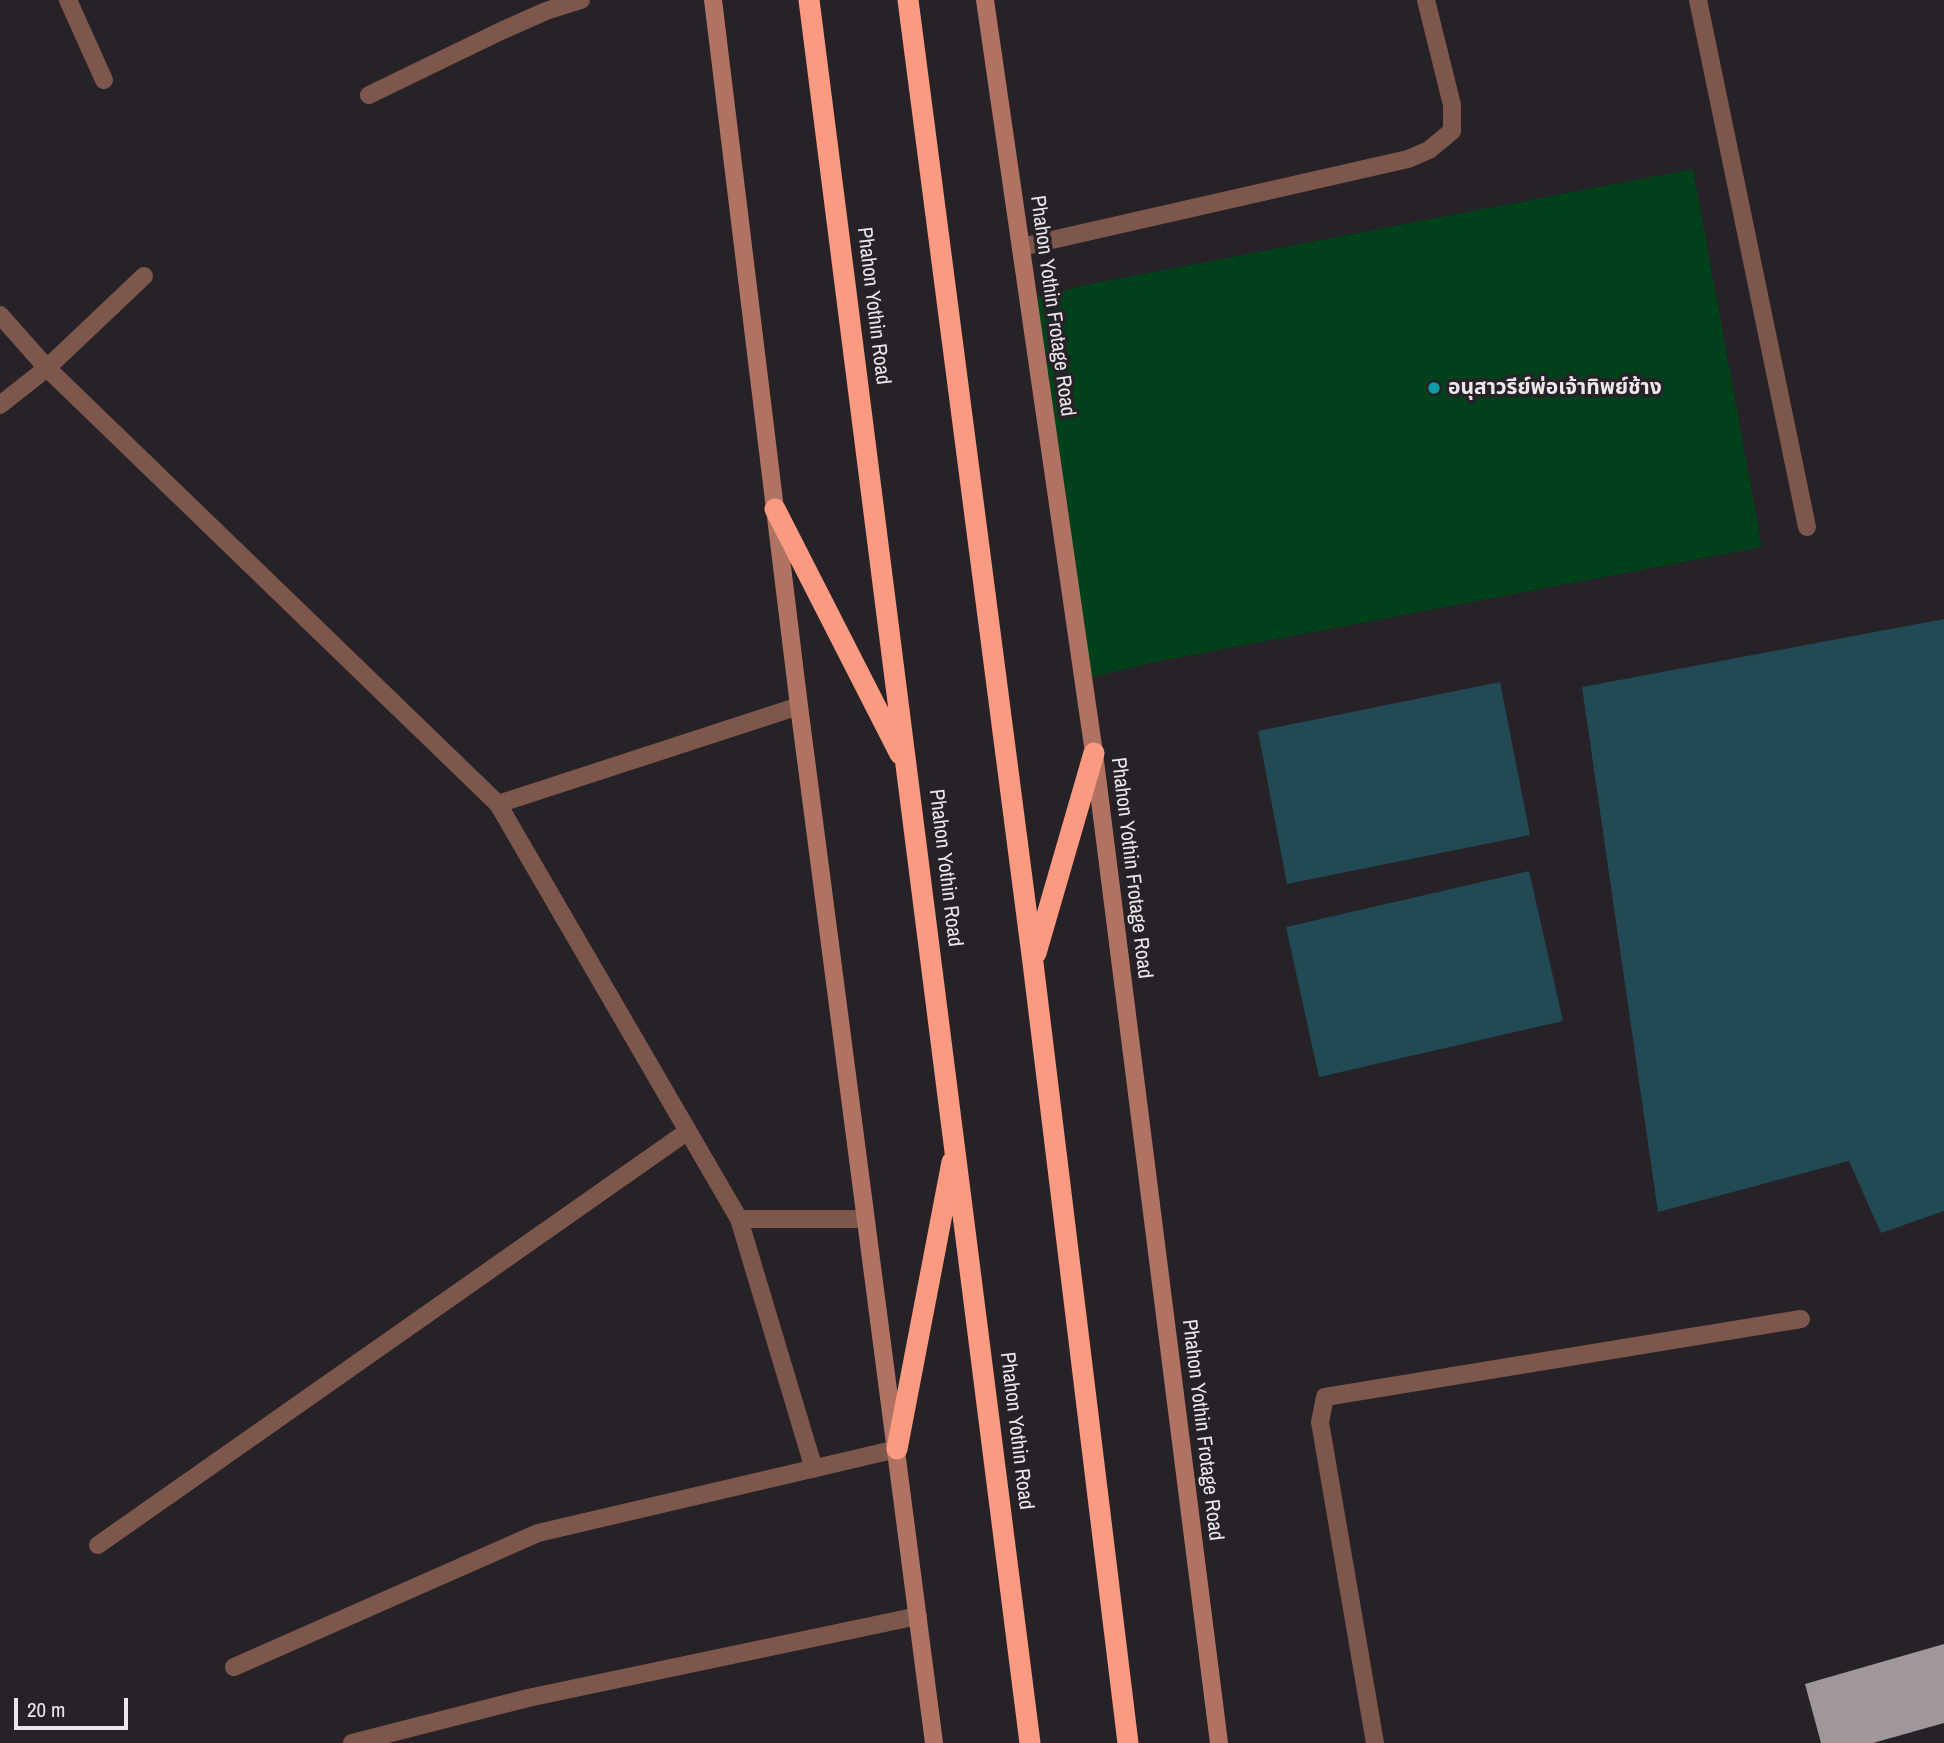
<!DOCTYPE html>
<html>
<head>
<meta charset="utf-8">
<style>
	body { margin:0 }
	#map { position:relative; width:1944px; height:1743px; overflow:hidden; background:#272227; font-family:"Archivo Narrow",sans-serif }
	canvas { display:block }
	.scale { position:absolute; left:14px; top:1698px; width:114px; height:32px; box-sizing:border-box; border:4px solid #ebe8eb; border-top:0; padding-left:9px; font-size:21px; line-height:24px; white-space:nowrap; color:#ebe8eb; -webkit-text-stroke:5px #272227; paint-order:stroke }
</style>
</head>
<body>
<div id="map">
<canvas width="1944" height="1743"></canvas>
<div class="scale">20 m</div>
</div>
<script>
const ctx = document.querySelector('canvas').getContext('2d');
ctx.lineJoin = 'round';
function fillPath(path, color) { ctx.fillStyle = color; ctx.fill(path, 'evenodd'); }
const shape = rows => new Path2D(rows.map(r => 'M' + r).join(''));
function trace(path, color, width, dash) { ctx.strokeStyle = color; ctx.lineWidth = width; ctx.lineCap = dash ? 'butt' : 'round'; ctx.setLineDash(dash || []); ctx.stroke(path); }
function label(font, color, halo, rows, align = 'center') {
  ctx.font = font + ' "Archivo Narrow","Noto Sans Thai",sans-serif'; ctx.lineWidth = 7; ctx.setLineDash([]); ctx.textBaseline = 'middle'; ctx.strokeStyle = halo; ctx.fillStyle = color; for (const [text, x, y, turn = 0] of rows) {
    ctx.save(); ctx.translate(x, y); ctx.rotate((+turn || 0) * Math.PI / 180); ctx.textAlign = isNaN(turn) ? turn : align; if (halo) ctx.strokeText(text, 0, 0); ctx.fillText(text, 0, 0); ctx.restore();
  }
}
const green = shape([
	[1693,169,1762,547,1155,662,1083,679,1029,299,1085,285]
]);
const water = shape([
	[1944,619,1944,1211,1881,1233,1849,1161,1658,1212,1582,687],
	[1500,682,1530,835,1287,884,1258,731],
	[1529,871,1563,1021,1319,1077,1286,927]
]);
const building = shape([
	[1944,1644,1944,1723,1873,1743,1821,1743,1805,1684]
]);
const lane = shape([
	[68,0,104,80],
	[369,95,501,31,546,11,581,0],
	[1021,247,1408,159,1429,150,1452,131,1452,105,1426,0],
	[47,368,144,276],
	[1375,1743,1320,1422,1325,1397,1801,1319]
]);
const street = shape([
	[1698,0,1807,527],
	[0,315,47,368,498,804,739,1219,865,1219],
	[0,405,47,368],
	[498,804,799,706],
	[739,1219,814,1469],
	[98,1545,688,1131],
	[234,1667,538,1533,897,1449],
	[352,1743,528,1698,918,1616]
]);
const secondary = shape([
	[713,0,799,706,934,1743],
	[985,0,1094,753,1219,1743]
]);
const highway = shape([
	[809,0,1030,1743],
	[908,0,1033,963,1128,1743],
	[775,509,900,754],
	[1036,953,1094,753],
	[897,1449,952,1162]
]);
const markers = [
	[1434,388,7,"#0f9aa8"]
];
const streetNames = [
	["Phahon Yothin Road",873,306,83],
	["Phahon Yothin Frotage Road",1052,306,82],
	["Phahon Yothin Road",945,868,83],
	["Phahon Yothin Frotage Road",1131,868,83],
	["Phahon Yothin Frotage Road",1202,1430,83],
	["Phahon Yothin Road",1016,1431,83]
];
const poiNames = [
	["อนุสาวรีย์พ่อเจ้าทิพย์ช้าง",1448,388]
];
fillPath(green, '#00411c');
fillPath(water, '#214a54');
fillPath(building, '#9f9799');
trace(lane, '#7d564c', 18);
trace(street, '#7d564c', 18);
trace(secondary, '#b07262', 18);
trace(highway, '#fa9a81', 21);
for (const [x, y, r, color] of markers) { const dot = new Path2D(); dot.arc(x, y, r, 0, 2 * Math.PI); ctx.fillStyle = color; ctx.fill(dot); trace(dot, '#272227', 2.5); }
label('21px', '#ebe8eb', '#272227', streetNames);
label('bold 21px', '#ebe8eb', '#272227', poiNames, 'left');
</script>
</body>
</html>
